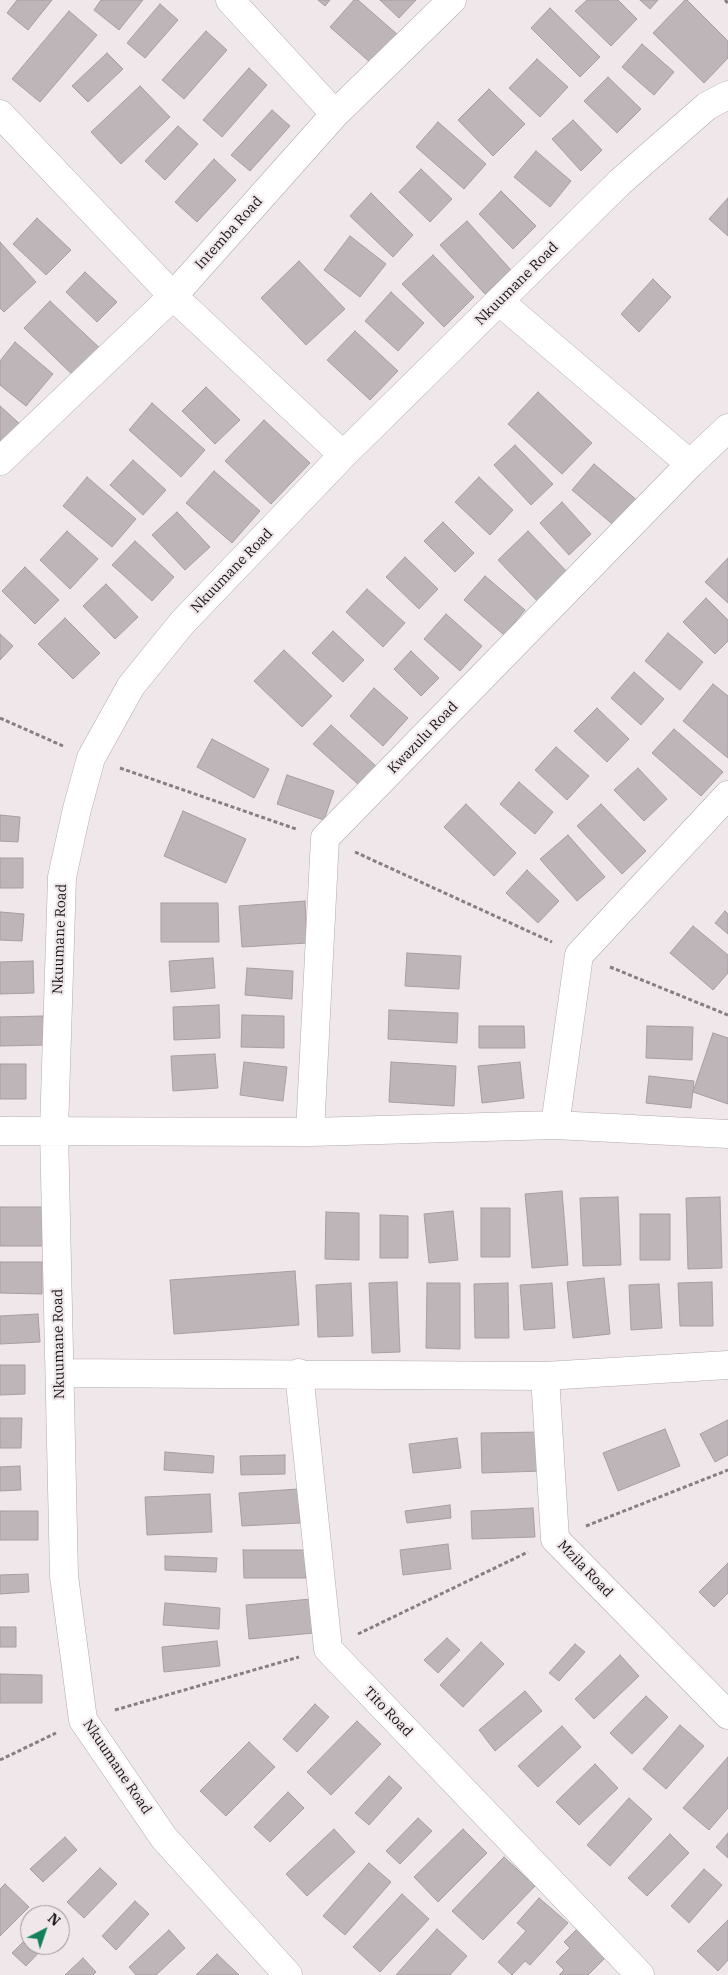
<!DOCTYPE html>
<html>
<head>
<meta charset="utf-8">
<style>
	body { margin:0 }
	#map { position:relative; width:728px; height:1975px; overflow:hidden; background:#f0e7ea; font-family:"IBM Plex Serif",serif }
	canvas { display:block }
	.north { position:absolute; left:20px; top:1905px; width:50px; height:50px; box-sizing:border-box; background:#f0e7ea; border:1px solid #999395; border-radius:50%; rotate:41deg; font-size:14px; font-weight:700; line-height:20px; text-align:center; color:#171415 }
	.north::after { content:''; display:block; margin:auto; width:18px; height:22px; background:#12805c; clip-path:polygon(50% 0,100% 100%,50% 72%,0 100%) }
</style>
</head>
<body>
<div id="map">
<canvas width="728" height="1975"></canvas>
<div class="north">N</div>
</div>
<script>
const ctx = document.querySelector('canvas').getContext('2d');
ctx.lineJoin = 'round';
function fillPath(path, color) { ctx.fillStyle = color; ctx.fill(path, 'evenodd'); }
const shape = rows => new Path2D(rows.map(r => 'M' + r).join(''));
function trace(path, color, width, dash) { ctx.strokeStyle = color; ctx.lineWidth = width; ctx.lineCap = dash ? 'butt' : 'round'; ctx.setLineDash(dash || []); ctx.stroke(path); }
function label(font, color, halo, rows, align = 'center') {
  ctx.font = font + ' "IBM Plex Serif",serif'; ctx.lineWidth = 4.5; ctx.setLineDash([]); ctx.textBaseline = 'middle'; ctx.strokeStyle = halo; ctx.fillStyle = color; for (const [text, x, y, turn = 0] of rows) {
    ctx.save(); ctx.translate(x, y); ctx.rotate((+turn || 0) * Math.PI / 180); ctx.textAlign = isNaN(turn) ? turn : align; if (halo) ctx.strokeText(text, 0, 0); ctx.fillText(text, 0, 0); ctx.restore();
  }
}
const building = shape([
	[17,0,52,0,28,30,7,13,17,0],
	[101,0,143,0,119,30,94,10,101,0],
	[318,0,330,0,325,6,318,0],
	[354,0,358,0,398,35,372,64,330,27,354,0],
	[380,0,416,0,399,18,380,0],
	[587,0,618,0,637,19,611,46,575,11,587,0],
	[640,0,658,0,650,9,640,0],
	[685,0,687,0,728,41,728,58,704,83,653,33,685,0],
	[160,4,178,20,145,58,127,43,160,4],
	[550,8,600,57,580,77,531,28,550,8],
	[69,11,97,35,40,102,12,79,69,11],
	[206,31,227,50,184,99,162,80,206,31],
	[642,44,674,72,654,95,622,67,642,44],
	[107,53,123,69,88,102,72,86,107,53],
	[537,59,568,87,540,117,509,88,537,59],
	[249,68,267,85,222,137,203,120,249,68],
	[608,77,641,109,617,133,584,101,608,77],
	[140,86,170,117,121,164,91,132,140,86],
	[489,89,525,124,493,156,458,120,489,89],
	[272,110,290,126,250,171,231,155,272,110],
	[573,120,602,150,581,171,552,139,573,120],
	[438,122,486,164,464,189,416,147,438,122],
	[178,126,198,144,165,180,145,161,178,126],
	[536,151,571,181,550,207,514,177,536,151],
	[214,159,236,180,197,222,175,202,214,159],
	[421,169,452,199,430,222,399,192,421,169],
	[501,191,536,226,513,249,479,214,501,191],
	[371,193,413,235,393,257,350,216,371,193],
	[728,198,728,236,709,219,728,198],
	[37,218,71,250,46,275,13,244,37,218],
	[467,221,511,270,485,294,440,245,467,221],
	[350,236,386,264,360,297,324,270,350,236],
	[0,242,36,282,4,312,0,308,0,242],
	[433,255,474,297,444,327,402,284,433,255],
	[299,261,345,309,306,345,261,298,299,261],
	[85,272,117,302,97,322,66,292,85,272],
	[653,279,671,297,639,332,621,314,653,279],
	[391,292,424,323,398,351,365,321,391,292],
	[50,301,105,353,79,381,24,328,50,301],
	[355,331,398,371,370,400,327,360,355,331],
	[15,342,53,374,26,406,0,385,0,361,15,342],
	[206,387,240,420,215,444,182,411,206,387],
	[538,392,592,443,562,474,508,424,538,392],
	[152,403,205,450,181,477,129,430,152,403],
	[0,406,21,425,0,445,0,406],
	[264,420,310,463,271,504,225,461,264,420],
	[515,445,553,484,531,505,494,465,515,445],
	[133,460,166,490,143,515,110,485,133,460],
	[594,464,639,502,617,528,572,490,594,464],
	[214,471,260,511,232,543,186,503,214,471],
	[87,477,136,519,112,547,63,506,87,477],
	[479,477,513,510,490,535,455,502,479,477],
	[562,502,591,534,569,555,540,523,562,502],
	[177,512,210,547,185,570,152,535,177,512],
	[443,522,474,553,455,572,424,541,443,522],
	[67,531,98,559,70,589,40,560,67,531],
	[528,531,571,576,541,605,498,560,528,531],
	[135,541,174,577,152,601,112,565,135,541],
	[405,557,438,589,419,609,386,577,405,557],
	[728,558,728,603,705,582,728,558],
	[25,567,59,600,35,624,2,591,25,567],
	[485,576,525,610,504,635,464,600,485,576],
	[106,584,138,617,115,639,83,606,106,584],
	[367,589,405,623,383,647,346,612,367,589],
	[706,598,728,620,728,641,715,654,683,622,706,598],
	[446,614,482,646,460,671,424,639,446,614],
	[65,618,100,653,73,679,38,644,65,618],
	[333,631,364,660,343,682,312,653,333,631],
	[668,633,703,662,680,690,645,661,668,633],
	[0,634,13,646,0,660,0,634],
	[284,650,332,696,302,727,254,681,284,650],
	[411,651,439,678,421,696,394,669,411,651],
	[634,672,664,699,641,725,611,698,634,672],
	[713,684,728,696,728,758,683,721,713,684],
	[374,688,408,718,383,746,350,716,374,688],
	[597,708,629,739,607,762,574,731,597,708],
	[331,725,376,766,359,785,313,744,331,725],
	[674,729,723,772,701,796,652,753,674,729],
	[212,739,269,769,254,798,197,767,212,739],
	[556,747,589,776,567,800,535,770,556,747],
	[638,768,667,799,644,821,614,790,638,768],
	[287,775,334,791,324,820,277,804,287,775],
	[519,782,553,812,535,834,500,804,519,782],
	[466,804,516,853,494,876,444,827,466,804],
	[601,804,646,851,622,874,577,826,601,804],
	[183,811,246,839,226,883,164,856,183,811],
	[0,815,20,817,18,842,0,841,0,815],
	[568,835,605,877,577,901,540,859,568,835],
	[0,858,23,858,23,888,0,888,0,858],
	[527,870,559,901,538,923,506,893,527,870],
	[305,901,307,943,242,947,239,906,305,901],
	[161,903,218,903,219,942,161,942,161,903],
	[725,911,728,914,728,934,715,923,725,911],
	[0,912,24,914,22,941,0,940,0,912],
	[693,926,728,955,728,973,713,990,670,953,693,926],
	[407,953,461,956,459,989,405,986,407,953],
	[213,958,215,988,171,992,169,961,213,958],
	[33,961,34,993,0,994,0,962,33,961],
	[247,968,293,971,292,999,245,995,247,968],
	[219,1005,220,1038,174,1040,173,1007,219,1005],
	[389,1010,458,1013,457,1043,388,1039,389,1010],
	[242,1015,284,1016,284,1048,241,1047,242,1015],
	[43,1016,45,1045,0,1046,0,1017,43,1016],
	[479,1026,524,1026,525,1048,479,1048,479,1026],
	[647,1026,693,1027,692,1060,646,1058,647,1026],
	[713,1033,728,1038,728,1104,693,1092,713,1033],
	[215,1054,218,1088,173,1091,171,1056,215,1054],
	[244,1062,287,1067,283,1101,240,1095,244,1062],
	[391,1062,456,1066,454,1106,389,1102,391,1062],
	[520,1062,524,1098,482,1103,478,1066,520,1062],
	[0,1064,26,1064,26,1099,0,1099,0,1064],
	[649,1076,694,1081,691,1108,646,1103,649,1076],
	[562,1191,568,1265,532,1268,525,1194,562,1191],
	[618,1197,621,1265,583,1266,580,1198,618,1197],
	[720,1197,722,1268,688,1269,686,1198,720,1197],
	[0,1207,43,1207,44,1246,0,1246,0,1207],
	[481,1208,510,1208,510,1257,481,1257,481,1208],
	[453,1211,458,1260,429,1263,424,1214,453,1211],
	[326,1212,359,1213,359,1260,325,1259,326,1212],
	[640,1214,670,1214,670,1260,640,1260,640,1214],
	[380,1215,408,1216,408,1258,380,1258,380,1215],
	[0,1262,42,1262,42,1294,0,1293,0,1262],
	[295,1271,299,1325,174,1334,170,1280,295,1271],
	[604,1278,610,1334,573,1338,567,1282,604,1278],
	[397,1282,400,1352,372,1353,369,1283,397,1282],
	[712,1282,713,1326,680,1326,678,1283,712,1282],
	[351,1283,353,1336,318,1337,316,1285,351,1283],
	[427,1283,460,1283,460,1349,426,1348,427,1283],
	[508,1283,509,1338,475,1338,474,1284,508,1283],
	[552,1283,555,1328,524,1330,520,1285,552,1283],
	[659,1284,662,1328,631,1330,629,1285,659,1284],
	[38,1314,40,1342,0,1344,0,1316,38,1314],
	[0,1365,25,1365,25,1394,0,1395,0,1365],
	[0,1418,22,1418,21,1448,0,1448,0,1418],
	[728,1420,728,1455,715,1462,700,1434,728,1420],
	[665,1429,680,1466,618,1491,603,1453,665,1429],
	[542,1432,542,1471,482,1473,481,1433,542,1432],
	[457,1438,461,1468,413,1473,409,1444,457,1438],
	[165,1452,214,1456,213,1473,164,1470,165,1452],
	[285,1455,285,1474,241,1475,240,1456,285,1455],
	[20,1466,21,1490,0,1491,0,1467,20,1466],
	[298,1489,300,1523,242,1526,239,1493,298,1489],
	[210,1494,212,1532,147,1535,145,1497,210,1494],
	[450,1505,451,1518,407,1523,405,1511,450,1505],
	[533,1508,535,1537,472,1539,471,1511,533,1508],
	[0,1511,38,1511,38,1540,0,1540,0,1511],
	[448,1544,451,1569,403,1575,400,1550,448,1544],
	[243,1550,306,1550,306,1578,244,1578,243,1550],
	[165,1556,217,1558,216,1572,165,1570,165,1556],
	[728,1563,728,1593,714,1607,699,1592,728,1563],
	[28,1574,29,1592,0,1594,0,1575,28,1574],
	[311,1599,314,1633,249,1639,246,1605,311,1599],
	[165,1603,220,1608,219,1629,163,1625,165,1603],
	[0,1627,16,1627,16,1647,0,1647,0,1627],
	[447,1638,460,1650,438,1673,424,1660,447,1638],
	[217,1641,220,1666,164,1672,162,1647,217,1641],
	[481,1642,504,1664,463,1707,440,1685,481,1642],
	[575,1644,585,1652,559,1681,549,1673,575,1644],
	[620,1655,639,1676,594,1719,575,1699,620,1655],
	[0,1674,42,1675,42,1703,0,1703,0,1674],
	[525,1691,542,1711,495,1751,479,1730,525,1691],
	[646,1696,668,1717,632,1754,610,1733,646,1696],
	[315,1704,329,1717,297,1752,283,1739,315,1704],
	[357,1721,381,1744,331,1795,307,1772,357,1721],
	[680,1725,704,1746,666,1789,643,1769,680,1725],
	[562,1726,581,1747,538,1787,518,1766,562,1726],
	[249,1742,275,1767,226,1816,200,1791,249,1742],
	[728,1757,728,1808,709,1830,683,1808,728,1757],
	[595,1764,618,1788,579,1825,556,1802,595,1764],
	[389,1776,402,1788,369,1825,355,1813,389,1776],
	[288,1792,304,1808,270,1842,254,1827,288,1792],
	[629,1798,652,1819,610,1866,587,1845,629,1798],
	[418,1818,432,1831,400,1864,386,1851,418,1818],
	[334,1829,355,1852,307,1896,286,1874,334,1829],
	[463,1829,487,1853,438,1902,414,1877,463,1829],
	[728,1833,728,1858,716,1847,728,1833],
	[670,1834,689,1853,647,1896,628,1878,670,1834],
	[65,1837,77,1850,43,1882,30,1869,65,1837],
	[504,1857,535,1886,483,1940,452,1911,504,1857],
	[369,1863,391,1882,345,1935,323,1916,369,1863],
	[100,1868,117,1884,84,1918,67,1902,100,1868],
	[704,1869,722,1885,689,1923,671,1906,704,1869],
	[5,1884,29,1907,0,1936,0,1889,5,1884],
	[402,1894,429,1919,380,1972,353,1947,402,1894],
	[539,1898,568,1923,530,1965,525,1961,512,1975,498,1962,526,1931,517,1923,539,1898],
	[135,1901,149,1914,116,1950,102,1936,135,1901],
	[728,1920,728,1960,718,1971,697,1951,728,1920],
	[578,1928,607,1956,588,1975,559,1975,564,1970,556,1962,570,1948,564,1942,578,1928],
	[437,1929,467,1956,450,1975,396,1975,437,1929],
	[169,1930,185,1948,156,1975,136,1975,129,1967,169,1930],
	[30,1935,30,1945,46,1945,26,1966,12,1953,30,1935],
	[217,1954,239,1975,196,1975,217,1954],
	[83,1958,96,1972,93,1975,65,1975,83,1958]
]);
const path = shape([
	[725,0,728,3],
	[0,718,63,746],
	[120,768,296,829],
	[355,852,552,942],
	[610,967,728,1015],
	[586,1526,728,1470],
	[358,1634,528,1552],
	[115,1710,299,1657],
	[0,1760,56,1733]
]);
const street = shape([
	[230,0,335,114],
	[0,114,173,296,343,455],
	[499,301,690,464],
	[0,461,173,296,335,114,452,0],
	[555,1125,579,955,728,795],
	[0,1131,310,1132,555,1125,728,1134],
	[310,1132,325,838,690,464,728,428],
	[60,1373,545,1376,728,1365],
	[299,1373,328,1649,640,1975],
	[545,1376,555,1539,728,1715],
	[288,1975,164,1838,83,1720,64,1576,54,1130,62,877,77,809,91,758,131,686,182,623,343,455,620,182,707,106,728,95]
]);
const streetNames = [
	["Intemba Road",229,233,-48],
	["Nkuumane Road",517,284,-45],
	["Nkuumane Road",232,571,-46],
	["Kwazulu Road",423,738,-46],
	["Nkuumane Road",60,939,-88],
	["Nkuumane Road",59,1344,-91],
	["Mzila Road",585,1569,46],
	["Tito Road",388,1712,46],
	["Nkuumane Road",117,1767,56]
];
fillPath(building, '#beb5b9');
trace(building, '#a79ea2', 1);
trace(street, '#b3aaae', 29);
trace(path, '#857f81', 3, [4, 2.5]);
trace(street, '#fff', 28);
label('14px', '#171415', '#f0e7ea', streetNames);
</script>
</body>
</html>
